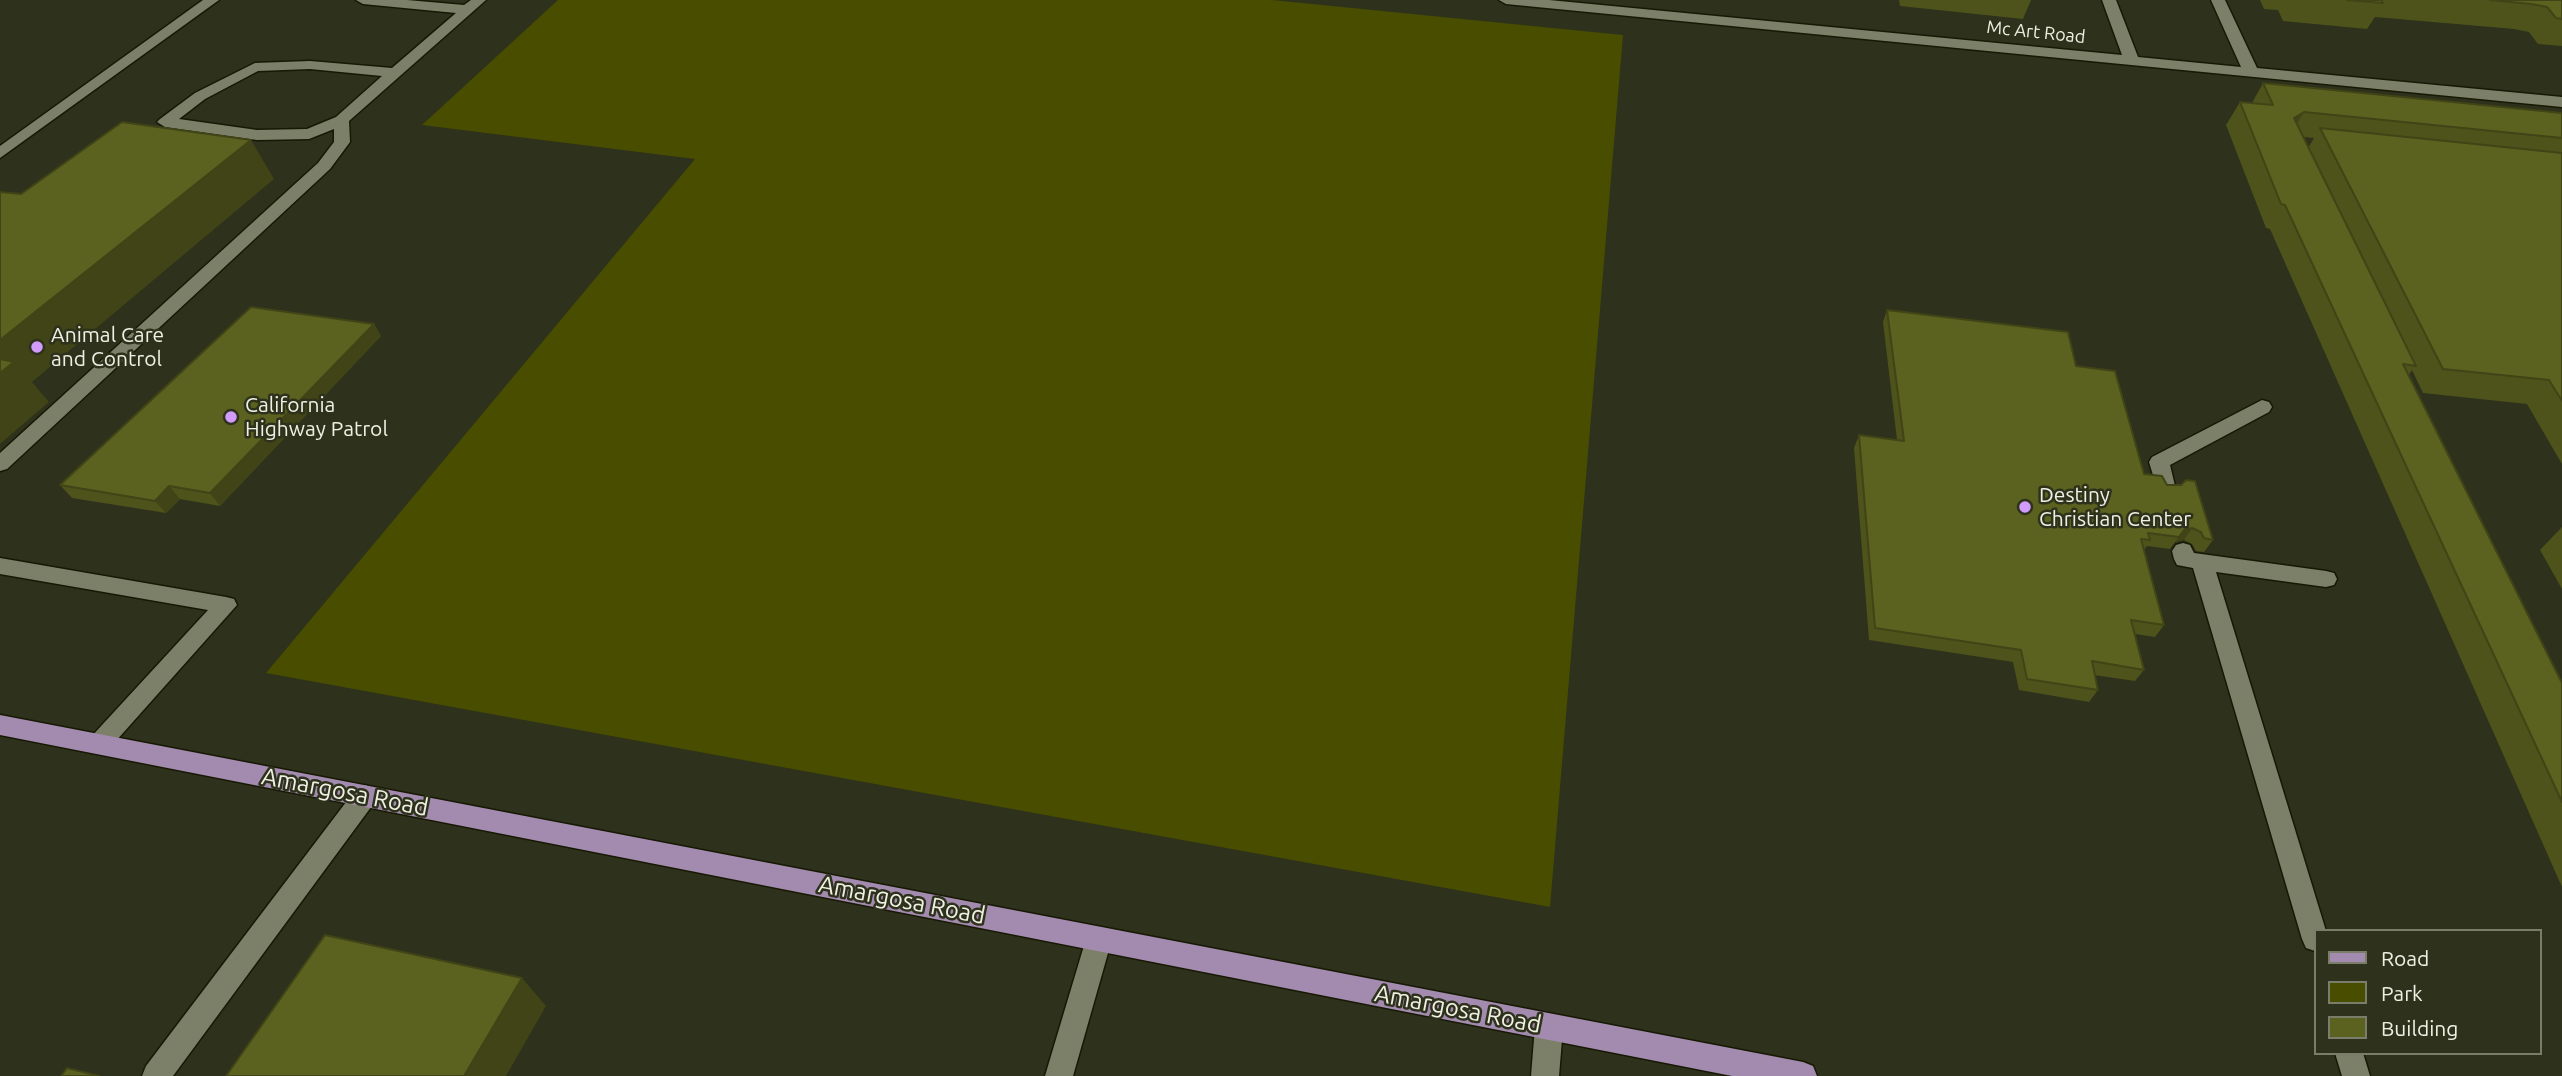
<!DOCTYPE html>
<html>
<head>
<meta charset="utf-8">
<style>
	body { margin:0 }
	#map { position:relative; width:2562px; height:1076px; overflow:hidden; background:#2e311b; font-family:Ubuntu,sans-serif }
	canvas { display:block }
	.legend { position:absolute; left:2314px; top:929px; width:228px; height:126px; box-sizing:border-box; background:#2e311b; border:2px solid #7b7d6b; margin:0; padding:9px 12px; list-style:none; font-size:21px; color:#eef0e3 }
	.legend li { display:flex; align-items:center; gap:14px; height:35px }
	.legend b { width:35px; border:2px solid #7b7d6b }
</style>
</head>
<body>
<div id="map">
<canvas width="2562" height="1076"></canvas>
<ul class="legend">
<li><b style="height:9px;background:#a38baf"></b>Road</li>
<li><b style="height:19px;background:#484d00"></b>Park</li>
<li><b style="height:19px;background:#5b611f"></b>Building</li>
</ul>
</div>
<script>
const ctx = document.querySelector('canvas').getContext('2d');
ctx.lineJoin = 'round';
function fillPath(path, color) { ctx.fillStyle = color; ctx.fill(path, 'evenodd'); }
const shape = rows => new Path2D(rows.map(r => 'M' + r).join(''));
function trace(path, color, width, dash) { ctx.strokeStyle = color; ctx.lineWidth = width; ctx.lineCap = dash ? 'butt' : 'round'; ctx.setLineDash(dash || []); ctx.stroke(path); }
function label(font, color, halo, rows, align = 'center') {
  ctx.font = font + ' Ubuntu,sans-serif'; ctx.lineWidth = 5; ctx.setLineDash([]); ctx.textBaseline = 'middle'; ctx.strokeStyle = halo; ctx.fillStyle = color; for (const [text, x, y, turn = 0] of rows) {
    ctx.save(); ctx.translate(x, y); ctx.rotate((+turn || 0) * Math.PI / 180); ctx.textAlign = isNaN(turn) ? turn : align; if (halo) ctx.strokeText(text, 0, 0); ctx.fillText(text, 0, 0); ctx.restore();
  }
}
const green = shape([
	[558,0,1272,0,1623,35,1550,907,266,673,695,159,422,125]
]);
const minor = shape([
	[203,0,219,0,0,158,0,146,203,0],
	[356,0,407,0,464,5,471,0,486,0,349,121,350,142,330,169,7,469,0,471,0,453,318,163,334,142,334,129,309,139,257,140,165,127,157,122,160,119,195,93,255,63,310,61,392,68,456,13,363,4,356,0],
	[310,69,382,76,336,117,307,129,257,130,179,119,205,99,258,71,310,69],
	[1499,0,1549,0,2122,55,2102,0,2116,0,2138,57,2241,67,2211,0,2225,0,2257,68,2562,97,2562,107,1506,4,1499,0],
	[2262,400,2269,402,2272,407,2269,412,2170,465,2176,490,2173,495,2159,495,2149,462,2152,457,2262,400],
	[2183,543,2190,545,2194,553,2326,571,2334,573,2337,579,2334,585,2326,587,2216,572,2326,931,2315,931,2315,951,2306,948,2302,939,2193,568,2177,565,2174,559,2172,551,2176,545,2183,543],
	[0,558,226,597,234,599,237,605,107,751,99,754,91,751,87,744,91,737,208,610,0,574,0,558],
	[365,785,374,789,377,796,374,803,173,1076,142,1076,146,1066,356,789,365,785],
	[1099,927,1108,930,1112,939,1073,1076,1045,1076,1086,939,1090,930,1099,927],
	[1549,1014,1559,1018,1563,1027,1559,1076,1531,1076,1535,1027,1539,1018,1549,1014],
	[2335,1053,2363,1053,2370,1076,2342,1076,2335,1053]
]);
const major = shape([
	[0,715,1803,1062,1813,1066,1817,1076,1732,1076,0,735,0,715]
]);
const wall = shape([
	[1899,0,2031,0,2023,19,1900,6],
	[2260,0,2562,0,2562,46,2538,44,2529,32,2514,29,2375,17,2367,29,2283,21,2278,10,2264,9],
	[2263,83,2562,113,2562,464,2527,404,2423,393,2412,370,2409,375,2562,683,2562,887,2270,229,2266,228,2226,125,2240,102,2252,103],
	[2303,137,2314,138,2308,148],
	[1887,310,2076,366,2144,474,2167,485,2213,540,2204,552,2196,551,2192,544,2184,540,2175,542,2170,549,2147,546,2144,550,2164,625,2155,637,2135,634,2144,670,2135,681,2094,675,2098,690,2089,702,2019,690,2013,662,1869,640,1854,448,1859,435,1897,440,1883,322],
	[374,324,381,336,220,506,180,499,166,513,72,498,60,485],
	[2562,527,2562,589,2540,550]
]);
const shadedWall = shape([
	[2304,112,2290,135,2294,118],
	[251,140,274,179,32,382,49,402,0,444,0,340],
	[374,324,381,336,220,506,210,493],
	[169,486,180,499,166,513,155,501],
	[2192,528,2184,540,2175,542,2170,549,2184,530],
	[522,978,546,1006,506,1076,464,1076]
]);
const building = shape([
	[2347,0,2381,0,2383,3,2347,0],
	[2490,0,2562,0,2562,19,2556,18,2547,7,2531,4,2490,0],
	[2263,83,2562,113,2562,138,2304,112,2294,118,2416,366,2403,364,2562,683,2562,802,2285,205,2281,204,2240,102,2273,105,2263,83],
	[122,122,251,140,0,340,0,192,21,194,122,122],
	[2320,128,2562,153,2562,401,2549,380,2443,369,2320,128],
	[251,307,374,324,210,493,169,486,155,501,60,485,251,307],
	[1887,310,2068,332,2076,366,2115,371,2144,474,2162,476,2167,485,2181,485,2186,480,2195,481,2213,540,2204,538,2201,532,2192,528,2184,530,2179,537,2148,533,2150,540,2141,539,2164,625,2131,620,2144,670,2092,661,2098,690,2027,679,2021,650,1875,628,1859,435,1904,441,1887,310],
	[0,359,14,362,0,373,0,359],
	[325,935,522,978,464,1076,226,1076,325,935],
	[67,1068,99,1076,61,1076,67,1068]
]);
const markers = [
	[37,347,7,"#d29cfd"],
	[231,417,7,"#d29cfd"],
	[2025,507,7,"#d29cfd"]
];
const farStreetnames = [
	["Mc Art Road",2036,32,6]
];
const poiNames = [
	["Animal Care",51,335],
	["and Control",51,359],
	["California",245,405],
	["Highway Patrol",245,429],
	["Destiny",2039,495],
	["Christian Center",2039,519]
];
const nearStreetnames = [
	["Amargosa Road",345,792,11],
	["Amargosa Road",902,900,11],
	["Amargosa Road",1458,1009,11]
];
fillPath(green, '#484d00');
trace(minor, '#171905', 3);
trace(major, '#171905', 3);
fillPath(minor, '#7d8068');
fillPath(major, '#a38baf');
fillPath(wall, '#4e531b');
fillPath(shadedWall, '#404416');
fillPath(building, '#5b611f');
trace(building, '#404416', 2);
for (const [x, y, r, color] of markers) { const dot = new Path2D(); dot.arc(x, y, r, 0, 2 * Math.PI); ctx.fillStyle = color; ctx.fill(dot); trace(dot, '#2e311b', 2.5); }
label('18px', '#eef0e3', '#2e311b', farStreetnames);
label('21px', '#eef0e3', '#2e311b', poiNames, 'left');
label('24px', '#eef0e3', '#2e311b', nearStreetnames);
</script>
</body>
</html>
